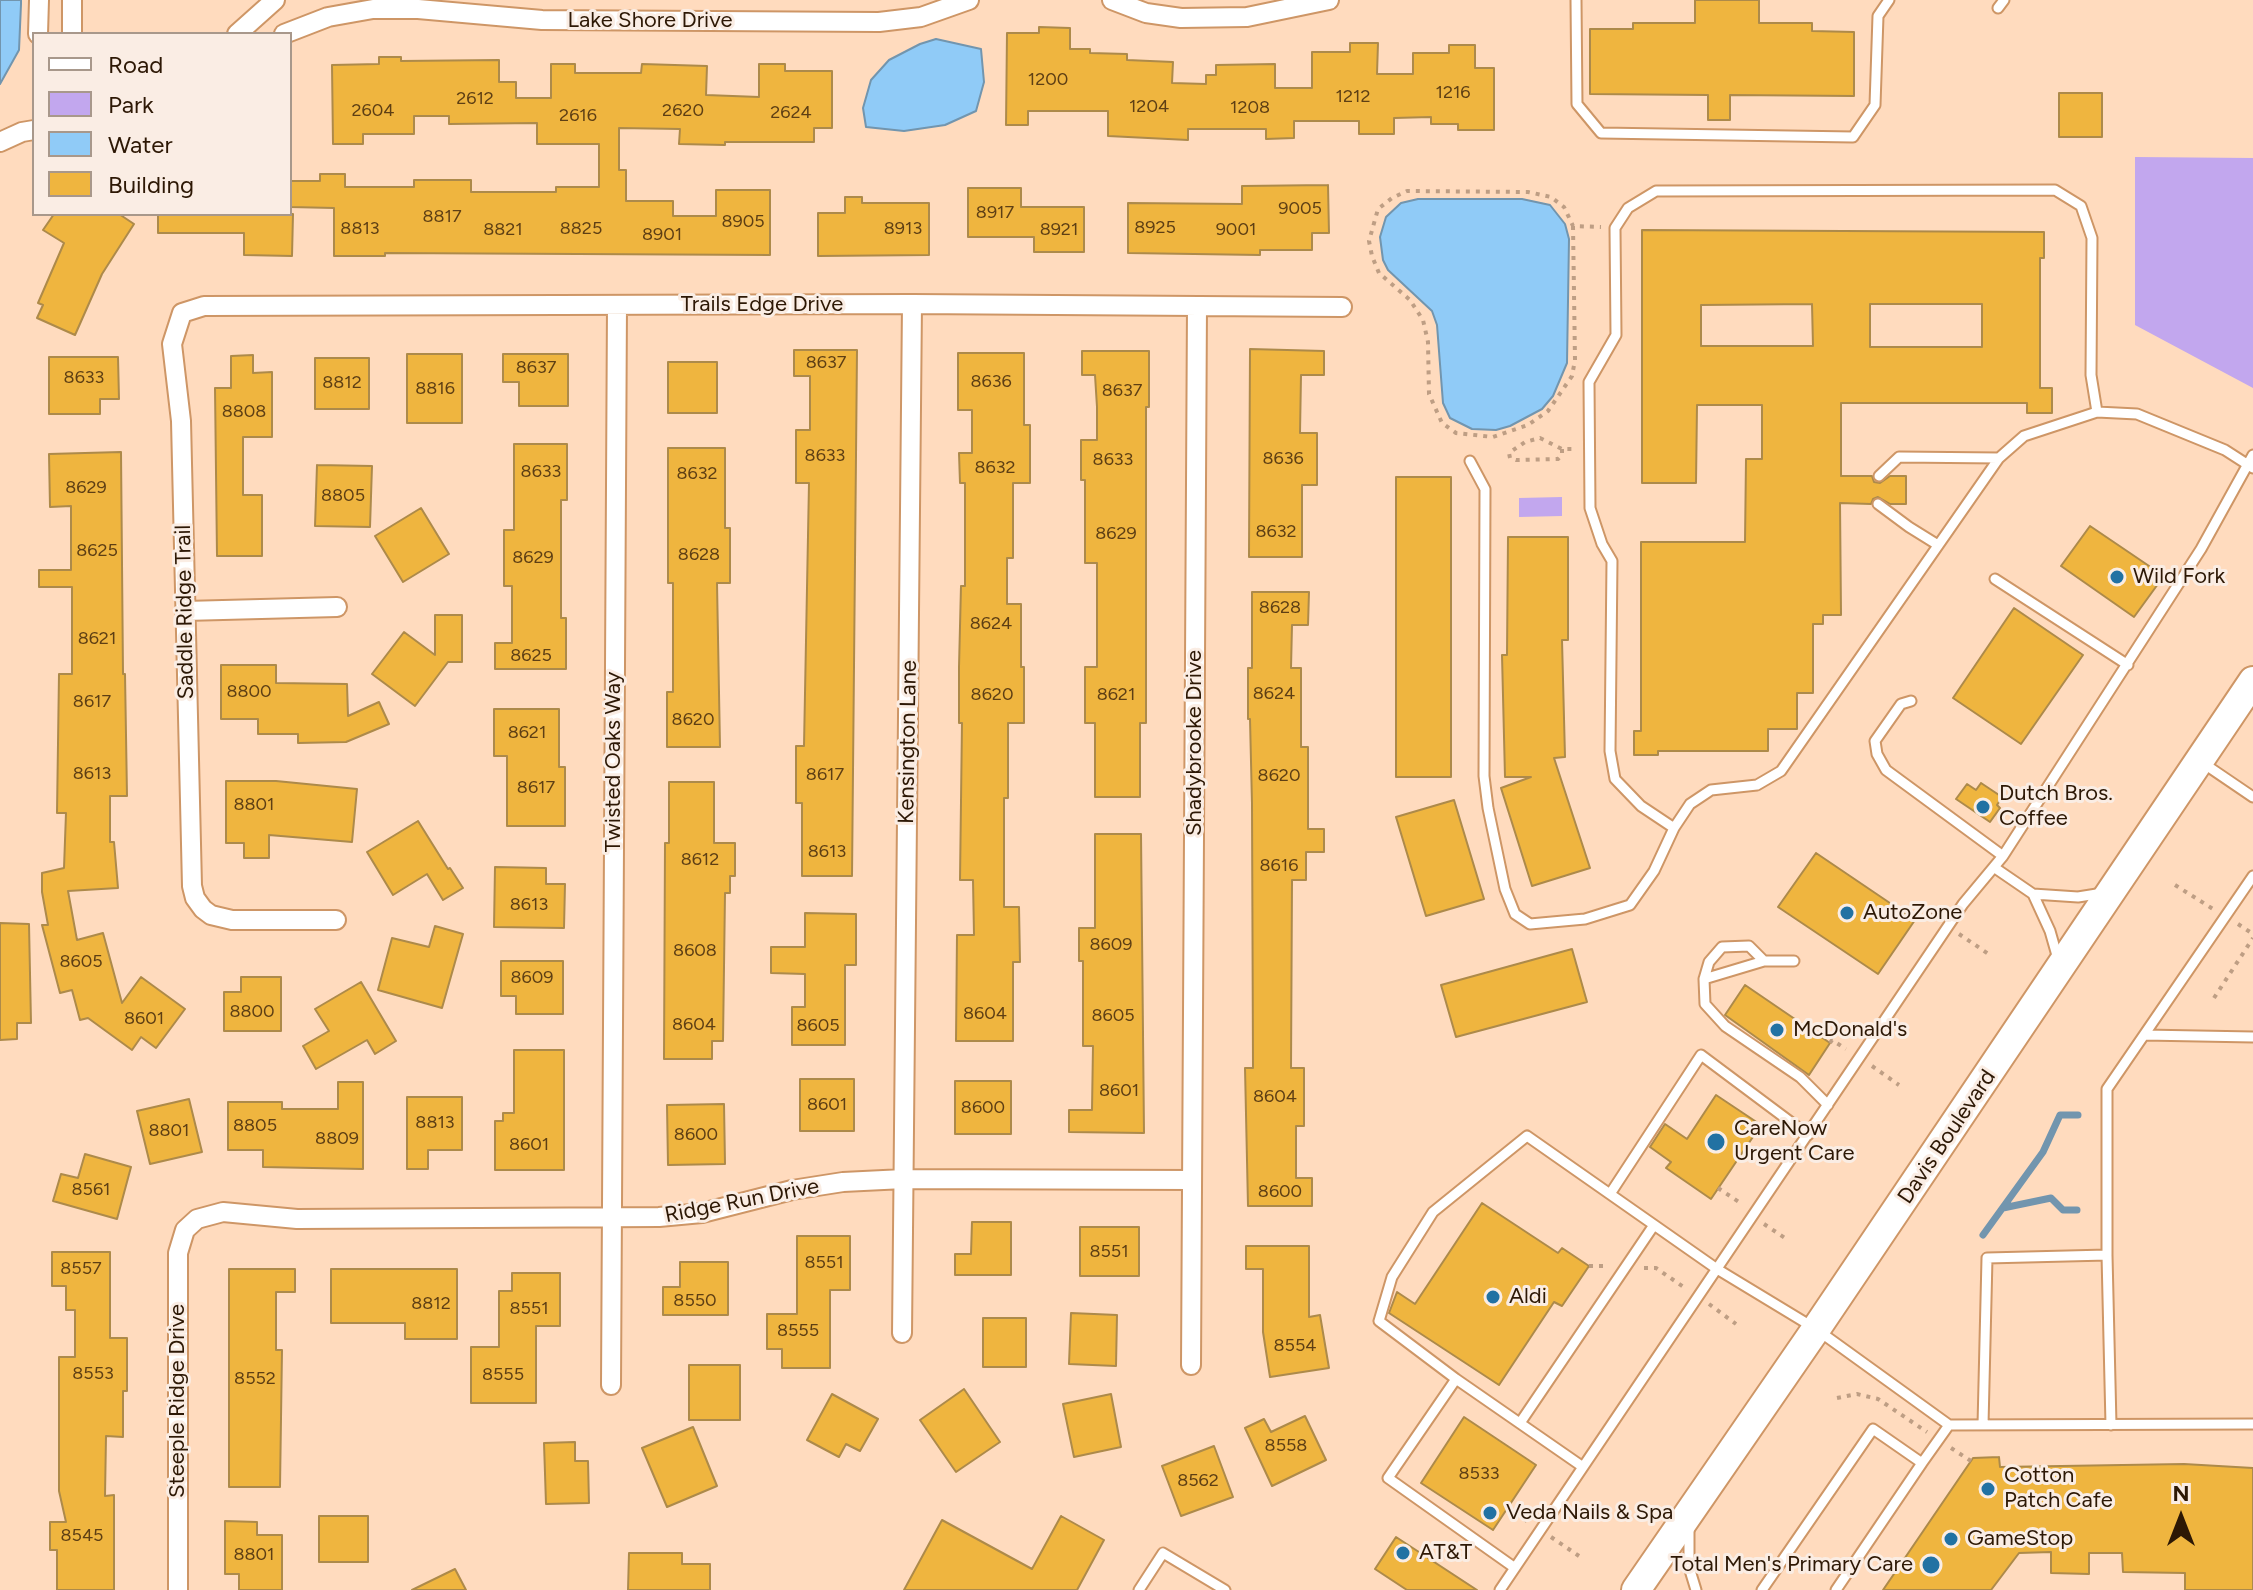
<!DOCTYPE html>
<html>
<head>
<meta charset="utf-8">
<style>
	body { margin:0 }
	#map { position:relative; width:2253px; height:1590px; overflow:hidden; background:#ffdbbe; font-family:Figtree,sans-serif }
	canvas { display:block }
	.legend { position:absolute; left:32px; top:32px; width:260px; height:184px; box-sizing:border-box; background:#faede4; border:2px solid #a8988b; margin:0; padding:10px 14px; list-style:none; font-size:24px; color:#2d1805 }
	.legend li { display:flex; align-items:center; gap:16px; height:40px }
	.legend b { width:40px; border:2px solid #a8988b }
	.north { position:absolute; left:2141px; top:1478px; width:80px; height:80px; -webkit-text-stroke:6px #faede4; paint-order:stroke; rotate:0deg; font-size:22px; font-weight:700; line-height:32px; text-align:center; color:#2d1805 }
	.north::after { content:''; display:block; margin:auto; width:28px; height:36px; background:#2d1805; clip-path:polygon(50% 0,100% 100%,50% 72%,0 100%) }
</style>
</head>
<body>
<div id="map">
<canvas width="2253" height="1590"></canvas>
<ul class="legend">
<li><b style="height:10px;background:#fff"></b>Road</li>
<li><b style="height:22px;background:#c2a7ee"></b>Park</li>
<li><b style="height:22px;background:#90cbf7"></b>Water</li>
<li><b style="height:22px;background:#efb53f"></b>Building</li>
</ul>
<div class="north">N</div>
</div>
<script>
const ctx = document.querySelector('canvas').getContext('2d');
ctx.lineJoin = 'round';
function fillPath(path, color) { ctx.fillStyle = color; ctx.fill(path, 'evenodd'); }
const shape = rows => new Path2D(rows.map(r => 'M' + r).join(''));
function trace(path, color, width, dash) { ctx.strokeStyle = color; ctx.lineWidth = width; ctx.lineCap = dash ? 'butt' : 'round'; ctx.setLineDash(dash || []); ctx.stroke(path); }
function label(font, color, halo, rows, align = 'center') {
  ctx.font = font + ' Figtree,sans-serif'; ctx.lineWidth = 6; ctx.setLineDash([]); ctx.textBaseline = 'middle'; ctx.strokeStyle = halo; ctx.fillStyle = color; for (const [text, x, y, turn = 0] of rows) {
    ctx.save(); ctx.translate(x, y); ctx.rotate((+turn || 0) * Math.PI / 180); ctx.textAlign = isNaN(turn) ? turn : align; if (halo) ctx.strokeText(text, 0, 0); ctx.fillText(text, 0, 0); ctx.restore();
  }
}
const green = shape([
	[2135,157,2253,158,2253,388,2135,325],
	[1562,497,1562,516,1519,517,1519,498]
]);
const water = shape([
	[0,0,21,0,21,4,19,50,0,84,0,0],
	[936,39,981,49,984,82,976,111,945,125,904,131,866,127,863,108,871,80,889,60,920,44,936,39],
	[1418,199,1522,199,1550,205,1565,224,1569,239,1567,363,1553,396,1542,409,1510,426,1496,430,1472,429,1450,418,1443,403,1437,325,1432,311,1388,270,1383,260,1380,237,1386,217,1401,203,1418,199]
]);
const stream = shape([
	[2003,1208,2051,1198,2063,1210,2077,1210],
	[1983,1235,2043,1152,2060,1115,2078,1115]
]);
const building = shape([
	[1695,0,1759,0,1759,23,1812,23,1812,31,1854,32,1854,96,1730,95,1730,120,1708,120,1708,95,1590,94,1590,29,1633,29,1633,23,1695,23,1695,0],
	[1039,27,1070,28,1070,49,1090,49,1090,53,1127,54,1127,60,1173,62,1172,83,1206,84,1206,75,1216,75,1216,65,1275,64,1275,88,1312,88,1312,52,1350,52,1350,43,1378,43,1377,74,1413,74,1413,53,1449,53,1449,45,1475,45,1475,68,1494,68,1494,130,1458,130,1458,124,1431,124,1431,117,1394,118,1394,134,1359,134,1359,121,1294,121,1294,138,1266,139,1266,129,1188,129,1188,140,1108,136,1108,111,1028,111,1028,125,1006,125,1007,33,1039,33,1039,27],
	[379,57,401,57,401,61,499,60,499,82,516,82,516,98,551,98,551,64,575,64,575,73,641,73,642,64,707,66,706,95,759,97,759,64,785,64,785,71,832,71,832,128,814,128,814,142,725,142,725,145,679,144,680,129,619,128,619,170,626,170,626,201,673,201,673,216,716,216,716,190,770,190,770,255,385,253,385,256,334,256,334,208,290,207,290,181,320,181,320,174,345,174,345,187,414,187,414,180,471,180,471,192,556,192,556,187,599,187,599,144,537,144,537,123,449,124,449,116,414,116,414,134,363,134,363,144,333,144,332,65,379,64,379,57],
	[2059,93,2102,93,2102,137,2059,137,2059,93],
	[1328,185,1329,233,1312,233,1312,250,1260,250,1260,255,1128,253,1128,203,1242,204,1242,186,1328,185],
	[968,188,1021,188,1021,207,1084,207,1084,252,1034,252,1034,237,968,237,968,188],
	[845,197,862,197,862,203,929,203,929,255,818,256,818,213,845,213,845,197],
	[54,214,119,214,134,224,102,274,75,335,37,318,43,305,38,303,64,243,43,230,54,214],
	[158,214,293,214,292,256,244,255,244,233,158,233,158,214],
	[1642,230,2044,232,2044,258,2040,258,2040,388,2052,388,2052,413,2027,413,2027,403,1841,403,1841,476,1872,476,1874,482,1880,483,1890,476,1906,476,1906,504,1890,504,1878,497,1873,499,1871,504,1840,503,1841,615,1823,615,1823,624,1813,624,1813,693,1797,693,1797,729,1768,729,1768,751,1658,751,1658,755,1634,755,1634,731,1641,731,1641,542,1745,542,1746,459,1762,459,1762,405,1697,405,1696,483,1642,483,1642,230],
	[1812,304,1813,346,1701,346,1701,305,1812,304],
	[1870,304,1982,304,1982,347,1870,347,1870,304],
	[1250,349,1324,351,1324,375,1301,375,1300,433,1317,433,1317,485,1302,485,1302,557,1249,557,1250,349],
	[794,350,857,350,852,876,802,876,802,803,796,803,796,746,804,746,809,483,796,483,796,430,810,430,810,376,794,376,794,350],
	[1082,351,1149,351,1149,407,1146,407,1146,723,1140,723,1140,797,1095,797,1095,723,1085,723,1085,667,1097,667,1097,563,1085,563,1085,480,1081,480,1081,440,1097,440,1097,407,1095,375,1082,375,1082,351],
	[958,353,1024,353,1024,425,1030,425,1030,483,1013,483,1013,558,1007,558,1007,604,1021,604,1021,667,1024,667,1024,723,1008,723,1008,798,1004,798,1004,907,1019,907,1020,962,1013,962,1013,1041,956,1041,957,935,974,935,973,880,960,880,962,723,959,723,959,667,961,586,965,586,965,483,960,483,959,453,972,453,972,410,958,410,958,353],
	[407,354,462,354,462,423,407,423,407,354],
	[503,354,568,354,568,406,519,406,519,382,503,382,503,354],
	[253,355,253,373,272,372,272,437,243,437,243,495,262,495,262,556,217,556,215,388,231,388,231,356,253,355],
	[49,357,118,357,119,399,100,399,100,414,49,414,49,357],
	[315,358,369,358,369,409,315,409,315,358],
	[668,362,717,362,717,413,668,413,668,362],
	[514,444,567,444,567,500,561,500,561,618,566,618,566,669,495,669,495,643,512,643,512,586,504,586,504,530,514,530,514,444],
	[668,448,725,448,725,528,730,528,730,583,717,583,720,747,667,747,667,692,673,692,673,583,668,583,668,448],
	[121,452,123,674,125,674,127,796,110,796,110,842,114,842,118,888,68,891,77,940,103,933,122,1003,141,977,185,1009,156,1048,141,1037,132,1050,88,1018,80,1020,72,990,60,993,42,925,48,925,42,892,42,873,64,868,66,813,57,813,59,674,72,674,72,587,39,587,39,570,71,570,71,506,50,507,49,454,121,452],
	[317,465,372,466,370,527,315,526,317,465],
	[1396,477,1451,477,1451,777,1396,777,1396,477],
	[421,508,449,554,403,582,375,536,421,508],
	[2090,526,2155,570,2158,584,2134,617,2061,566,2090,526],
	[1508,537,1568,537,1568,640,1562,640,1565,757,1554,758,1590,868,1532,886,1501,788,1531,777,1505,777,1502,655,1507,655,1508,537],
	[1252,592,1309,592,1308,625,1292,625,1291,668,1301,668,1301,747,1308,747,1308,829,1324,829,1324,852,1306,852,1306,880,1292,880,1291,1068,1304,1068,1304,1126,1296,1126,1296,1178,1312,1178,1312,1206,1248,1206,1245,1068,1253,1068,1252,804,1250,719,1248,719,1248,668,1252,668,1252,592],
	[2014,608,2083,655,2021,744,1953,698,2014,608],
	[435,615,462,615,462,662,448,662,415,706,372,674,404,632,435,655,435,615],
	[221,665,276,665,276,683,347,684,348,716,379,702,389,724,346,742,298,743,298,734,258,734,258,719,221,719,221,665],
	[494,709,559,709,559,767,565,767,565,826,507,826,507,756,494,756,494,709],
	[226,781,276,781,357,789,352,842,269,835,269,858,244,858,244,843,226,843,226,781],
	[669,782,714,782,714,843,735,843,735,876,730,876,730,893,725,893,723,1041,712,1041,712,1059,664,1059,665,843,669,843,669,782],
	[1981,783,2002,797,1997,805,2000,808,1990,822,1956,799,1967,784,1976,790,1981,783],
	[1454,800,1484,899,1426,916,1396,817,1454,800],
	[418,821,448,869,450,868,463,888,443,900,427,874,393,895,367,852,418,821],
	[1095,834,1141,834,1144,1133,1069,1132,1069,1110,1092,1110,1093,1046,1083,1046,1083,961,1079,961,1079,928,1095,928,1095,834],
	[1816,853,1915,920,1878,974,1778,907,1816,853],
	[495,867,546,868,546,884,565,884,564,928,494,927,495,867],
	[805,913,856,914,856,965,845,965,845,1045,792,1045,792,1007,805,1007,805,974,771,973,771,947,805,947,805,913],
	[0,923,29,924,31,1023,17,1023,17,1039,0,1040,0,923],
	[435,926,463,934,442,1008,378,990,392,938,429,947,435,926],
	[1572,949,1587,1002,1456,1037,1441,985,1572,949],
	[501,961,563,961,563,1014,516,1014,516,996,501,996,501,961],
	[241,977,281,977,281,1031,224,1031,224,992,241,992,241,977],
	[361,982,396,1041,375,1054,367,1040,316,1069,303,1046,329,1031,315,1009,361,982],
	[1745,985,1830,1043,1809,1075,1725,1015,1745,985],
	[514,1050,564,1050,564,1170,495,1170,495,1121,503,1121,503,1113,514,1113,514,1050],
	[800,1079,854,1079,854,1131,800,1131,800,1079],
	[955,1081,1011,1081,1011,1134,955,1134,955,1081],
	[338,1082,363,1082,363,1169,263,1167,263,1150,228,1150,228,1102,282,1102,282,1109,338,1109,338,1082],
	[1716,1095,1761,1125,1711,1199,1666,1168,1671,1162,1650,1147,1665,1124,1687,1139,1716,1095],
	[407,1097,462,1097,462,1150,428,1150,428,1169,407,1169,407,1097],
	[189,1099,202,1152,150,1164,137,1111,189,1099],
	[724,1104,725,1164,668,1165,667,1105,724,1104],
	[85,1154,131,1167,117,1219,53,1201,61,1174,78,1178,85,1154],
	[1482,1203,1558,1253,1562,1248,1589,1266,1562,1306,1554,1302,1499,1385,1389,1313,1397,1292,1415,1304,1482,1203],
	[972,1222,1011,1222,1011,1275,955,1275,955,1254,971,1254,972,1222],
	[1080,1227,1139,1227,1139,1276,1080,1276,1080,1227],
	[797,1236,850,1236,850,1290,830,1290,830,1368,782,1368,782,1349,767,1349,767,1314,797,1314,797,1236],
	[1246,1246,1309,1246,1309,1317,1320,1315,1329,1368,1270,1377,1263,1332,1263,1269,1246,1269,1246,1246],
	[52,1252,110,1252,110,1338,127,1338,127,1391,123,1391,123,1437,106,1436,105,1496,114,1495,114,1590,57,1590,57,1550,50,1550,50,1522,66,1522,59,1491,59,1357,75,1357,75,1310,66,1310,66,1286,52,1286,52,1252],
	[680,1262,728,1262,728,1315,663,1315,663,1287,680,1287,680,1262],
	[229,1269,295,1269,295,1292,276,1292,276,1350,282,1350,280,1487,229,1487,229,1269],
	[331,1269,457,1269,457,1339,405,1339,405,1323,331,1323,331,1269],
	[512,1273,560,1273,560,1326,536,1326,536,1403,471,1403,471,1347,499,1347,499,1291,512,1291,512,1273],
	[1071,1313,1117,1315,1116,1366,1069,1364,1071,1313],
	[983,1318,1026,1318,1026,1367,983,1367,983,1318],
	[689,1365,740,1365,740,1420,689,1420,689,1365],
	[964,1389,1000,1442,956,1472,920,1420,964,1389],
	[832,1394,878,1419,860,1451,846,1444,839,1457,807,1440,832,1394],
	[1111,1394,1121,1447,1074,1457,1063,1404,1111,1394],
	[1305,1416,1326,1460,1272,1486,1245,1428,1264,1419,1271,1432,1305,1416],
	[1464,1417,1536,1465,1493,1530,1421,1483,1464,1417],
	[693,1427,717,1486,667,1507,642,1448,693,1427],
	[575,1442,575,1461,588,1461,589,1503,546,1504,544,1443,575,1442],
	[1214,1446,1233,1497,1181,1516,1162,1466,1214,1446],
	[1999,1457,2000,1467,2184,1464,2253,1468,2253,1590,2185,1590,2185,1573,2123,1572,2122,1553,2089,1553,2089,1574,2051,1573,2051,1552,2019,1553,1991,1590,1883,1590,1973,1458,1999,1457],
	[319,1516,368,1516,368,1562,319,1562,319,1516],
	[1061,1516,1104,1540,1077,1590,904,1590,942,1520,1032,1569,1061,1516],
	[225,1521,257,1522,257,1535,282,1535,282,1590,239,1590,239,1574,225,1574,225,1521],
	[1396,1537,1477,1590,1407,1590,1375,1569,1396,1537],
	[629,1553,682,1553,682,1564,710,1564,710,1590,628,1590,629,1553],
	[455,1569,466,1590,412,1590,455,1569]
]);
const path = shape([
	[1573,226,1575,360,1572,376,1548,411,1528,425,1493,437,1456,433,1442,423,1429,394,1428,342,1423,320,1410,300,1379,273,1372,256,1369,241,1378,209,1392,198,1407,191,1528,192,1551,197,1564,207,1573,226,1601,227],
	[1562,449,1562,455,1558,459,1516,460,1510,458,1509,453,1525,442,1540,438,1562,449,1574,449],
	[2175,885,2213,909],
	[1922,907,1936,917],
	[2238,924,2253,934],
	[1959,934,1990,955],
	[2214,998,2253,938],
	[1830,1043,1832,1040,1846,1049],
	[1872,1066,1899,1085],
	[1718,1188,1742,1204],
	[1764,1224,1788,1240],
	[1589,1266,1607,1266],
	[1644,1268,1656,1268,1685,1288],
	[1709,1304,1736,1324],
	[1837,1398,1857,1394,1878,1399,1927,1432],
	[1951,1448,1971,1461],
	[1508,1508,1527,1521],
	[1551,1537,1579,1556]
]);
const service = shape([
	[1576,0,1577,104,1601,133,1853,137,1875,105,1878,16,1889,0],
	[1998,8,2004,0],
	[1470,461,1485,489,1484,776,1488,808,1505,889,1515,914,1530,924,1585,919,1630,905,1654,871,1674,828,1690,804,1711,790,1757,785,1781,771,1999,458,2024,436,2097,412,2137,414,2225,450,2253,468],
	[1879,476,1899,457,1999,458],
	[1878,504,1909,527,1938,545],
	[1995,579,2128,665],
	[1911,701,1901,704,1875,741,1877,754,1886,770,2003,856],
	[2203,763,2253,797],
	[1674,828,1641,806,1615,779,1610,751,1612,561,1602,544,1590,508,1589,382,1616,335,1615,228,1628,208,1656,191,2055,190,2081,206,2092,238,2091,375,2097,412],
	[1995,868,2033,894,2050,931,2058,959],
	[2033,894,2078,897,2103,893],
	[1794,961,1764,961,1704,979,1705,1004,1725,1026,1800,1077,1828,1105],
	[1704,979,1709,962,1722,947,1749,946,1764,961],
	[2144,1035,2253,1037],
	[1610,1194,1701,1055,1808,1135],
	[2107,1255,2111,1425],
	[1456,1379,1388,1478,1515,1568],
	[1520,1423,1654,1225],
	[1949,1425,2253,1424],
	[1983,1425,1987,1258,2107,1255,2107,1089,2253,876],
	[1583,1467,1456,1379,1379,1321,1392,1277,1433,1212,1527,1136,1717,1269,1816,1329,1949,1425,1922,1463,1873,1429,1762,1590],
	[1689,1526,1689,1567,1696,1590],
	[1139,1590,1163,1553,1225,1590],
	[1500,1590,1963,904,2003,856,2201,549,2253,455],
	[1836,1590,1922,1463]
]);
const minor = shape([
	[72,0,72,34],
	[1112,0,1146,13,1181,18,1247,17,1329,0],
	[38,34,39,0],
	[237,34,275,0],
	[284,34,328,17,373,9,418,9,542,20,879,22,921,17,969,0],
	[0,142,22,132,34,130],
	[185,611,337,607],
	[336,920,232,920,211,915,203,909,195,898,192,886,181,421,172,344,182,313,204,306,912,304,1342,307],
	[902,1333,912,304],
	[1191,1365,1197,306],
	[611,1385,617,305],
	[178,1590,178,1253,185,1230,197,1219,223,1212,297,1219,659,1217,702,1213,792,1190,843,1182,904,1179,1192,1180]
]);
const primary = shape([
	[1636,1590,1816,1329,2253,681]
]);
const markers = [
	[2117,577,8,"#2272a3"],
	[1983,807,8,"#2272a3"],
	[1847,913,8,"#2272a3"],
	[1777,1030,8,"#2272a3"],
	[1716,1142,10,"#2272a3"],
	[1493,1297,8,"#2272a3"],
	[1988,1489,8,"#2272a3"],
	[1490,1513,8,"#2272a3"],
	[1951,1539,8,"#2272a3"],
	[1403,1553,8,"#2272a3"],
	[1931,1565,10,"#2272a3"]
];
const numberNames = [
	["1200",1048,80],
	["1216",1453,93],
	["1212",1353,97],
	["2612",475,99],
	["1204",1149,107],
	["1208",1250,108],
	["2604",373,111],
	["2620",683,111],
	["2624",791,113],
	["2616",578,116],
	["9005",1300,209],
	["8917",995,213],
	["8817",442,217],
	["8905",743,222],
	["8925",1155,228],
	["8813",360,229],
	["8825",581,229],
	["8913",903,229],
	["8821",503,230],
	["8921",1059,230],
	["9001",1236,230],
	["8901",662,235],
	["8637",826,363],
	["8637",536,368],
	["8633",84,378],
	["8636",991,382],
	["8812",342,383],
	["8816",435,389],
	["8637",1122,391],
	["8808",244,412],
	["8633",825,456],
	["8636",1283,459],
	["8633",1113,460],
	["8632",995,468],
	["8633",541,472],
	["8632",697,474],
	["8629",86,488],
	["8805",343,496],
	["8632",1276,532],
	["8629",1116,534],
	["8625",97,551],
	["8628",699,555],
	["8629",533,558],
	["8628",1280,608],
	["8624",991,624],
	["8621",97,639],
	["8625",531,656],
	["8800",249,692],
	["8624",1274,694],
	["8620",992,695],
	["8621",1116,695],
	["8617",92,702],
	["8620",693,720],
	["8621",527,733],
	["8613",92,774],
	["8617",825,775],
	["8620",1279,776],
	["8617",536,788],
	["8801",254,805],
	["8613",827,852],
	["8612",700,860],
	["8616",1279,866],
	["8613",529,905],
	["8609",1111,945],
	["8608",695,951],
	["8605",81,962],
	["8609",532,978],
	["8800",252,1012],
	["8604",985,1014],
	["8605",1113,1016],
	["8601",144,1019],
	["8604",694,1025],
	["8605",818,1026],
	["8601",1119,1091],
	["8604",1275,1097],
	["8601",827,1105],
	["8600",983,1108],
	["8813",435,1123],
	["8805",255,1126],
	["8801",169,1131],
	["8600",696,1135],
	["8809",337,1139],
	["8601",529,1145],
	["8561",91,1190],
	["8600",1280,1192],
	["8551",1109,1252],
	["8551",824,1263],
	["8557",81,1269],
	["8550",695,1301],
	["8812",431,1304],
	["8551",529,1309],
	["8555",798,1331],
	["8554",1295,1346],
	["8553",93,1374],
	["8555",503,1375],
	["8552",255,1379],
	["8558",1286,1446],
	["8533",1479,1474],
	["8562",1198,1481],
	["8545",82,1536],
	["8801",254,1555]
];
const streetNames = [
	["Lake Shore Drive",650,21],
	["Trails Edge Drive",762,305],
	["Saddle Ridge Trail",185,612,-91],
	["Kensington Lane",908,742,-89],
	["Shadybrooke Drive",1195,743,-90],
	["Twisted Oaks Way",614,762,-90],
	["Davis Boulevard",1947,1137,-56],
	["Ridge Run Drive",742,1201,-11],
	["Steeple Ridge Drive",178,1401,-90]
];
const poiNames = [
	["Wild Fork",2133,577],
	["Dutch Bros.",1999,794],
	["Coffee",1999,819],
	["AutoZone",1863,913],
	["McDonald's",1793,1030],
	["CareNow",1734,1129],
	["Urgent Care",1734,1154],
	["Aldi",1509,1297],
	["Cotton",2004,1476],
	["Patch Cafe",2004,1501],
	["Veda Nails & Spa",1506,1513],
	["GameStop",1967,1539],
	["AT&T",1419,1553],
	["Total Men's Primary Care",1913,1565,"right"]
];
fillPath(green, '#c2a7ee');
fillPath(water, '#90cbf7');
trace(water, '#7295ae', 2);
trace(stream, '#7295ae', 7);
fillPath(building, '#efb53f');
trace(building, '#ad8a4a', 2);
trace(service, '#ce9666', 13);
trace(minor, '#ce9666', 22);
trace(primary, '#ce9666', 32);
trace(path, '#be9e84', 4, [4, 6]);
trace(service, '#fff', 9);
trace(minor, '#fff', 18);
trace(primary, '#fff', 28);
for (const [x, y, r, color] of markers) { const dot = new Path2D(); dot.arc(x, y, r, 0, 2 * Math.PI); ctx.fillStyle = color; ctx.fill(dot); trace(dot, '#faede4', 3); }
label('18px', '#5e3f14', null, numberNames);
label('22px', '#2d1805', '#faede4', streetNames);
label('22px', '#2d1805', '#faede4', poiNames, 'left');
</script>
</body>
</html>
